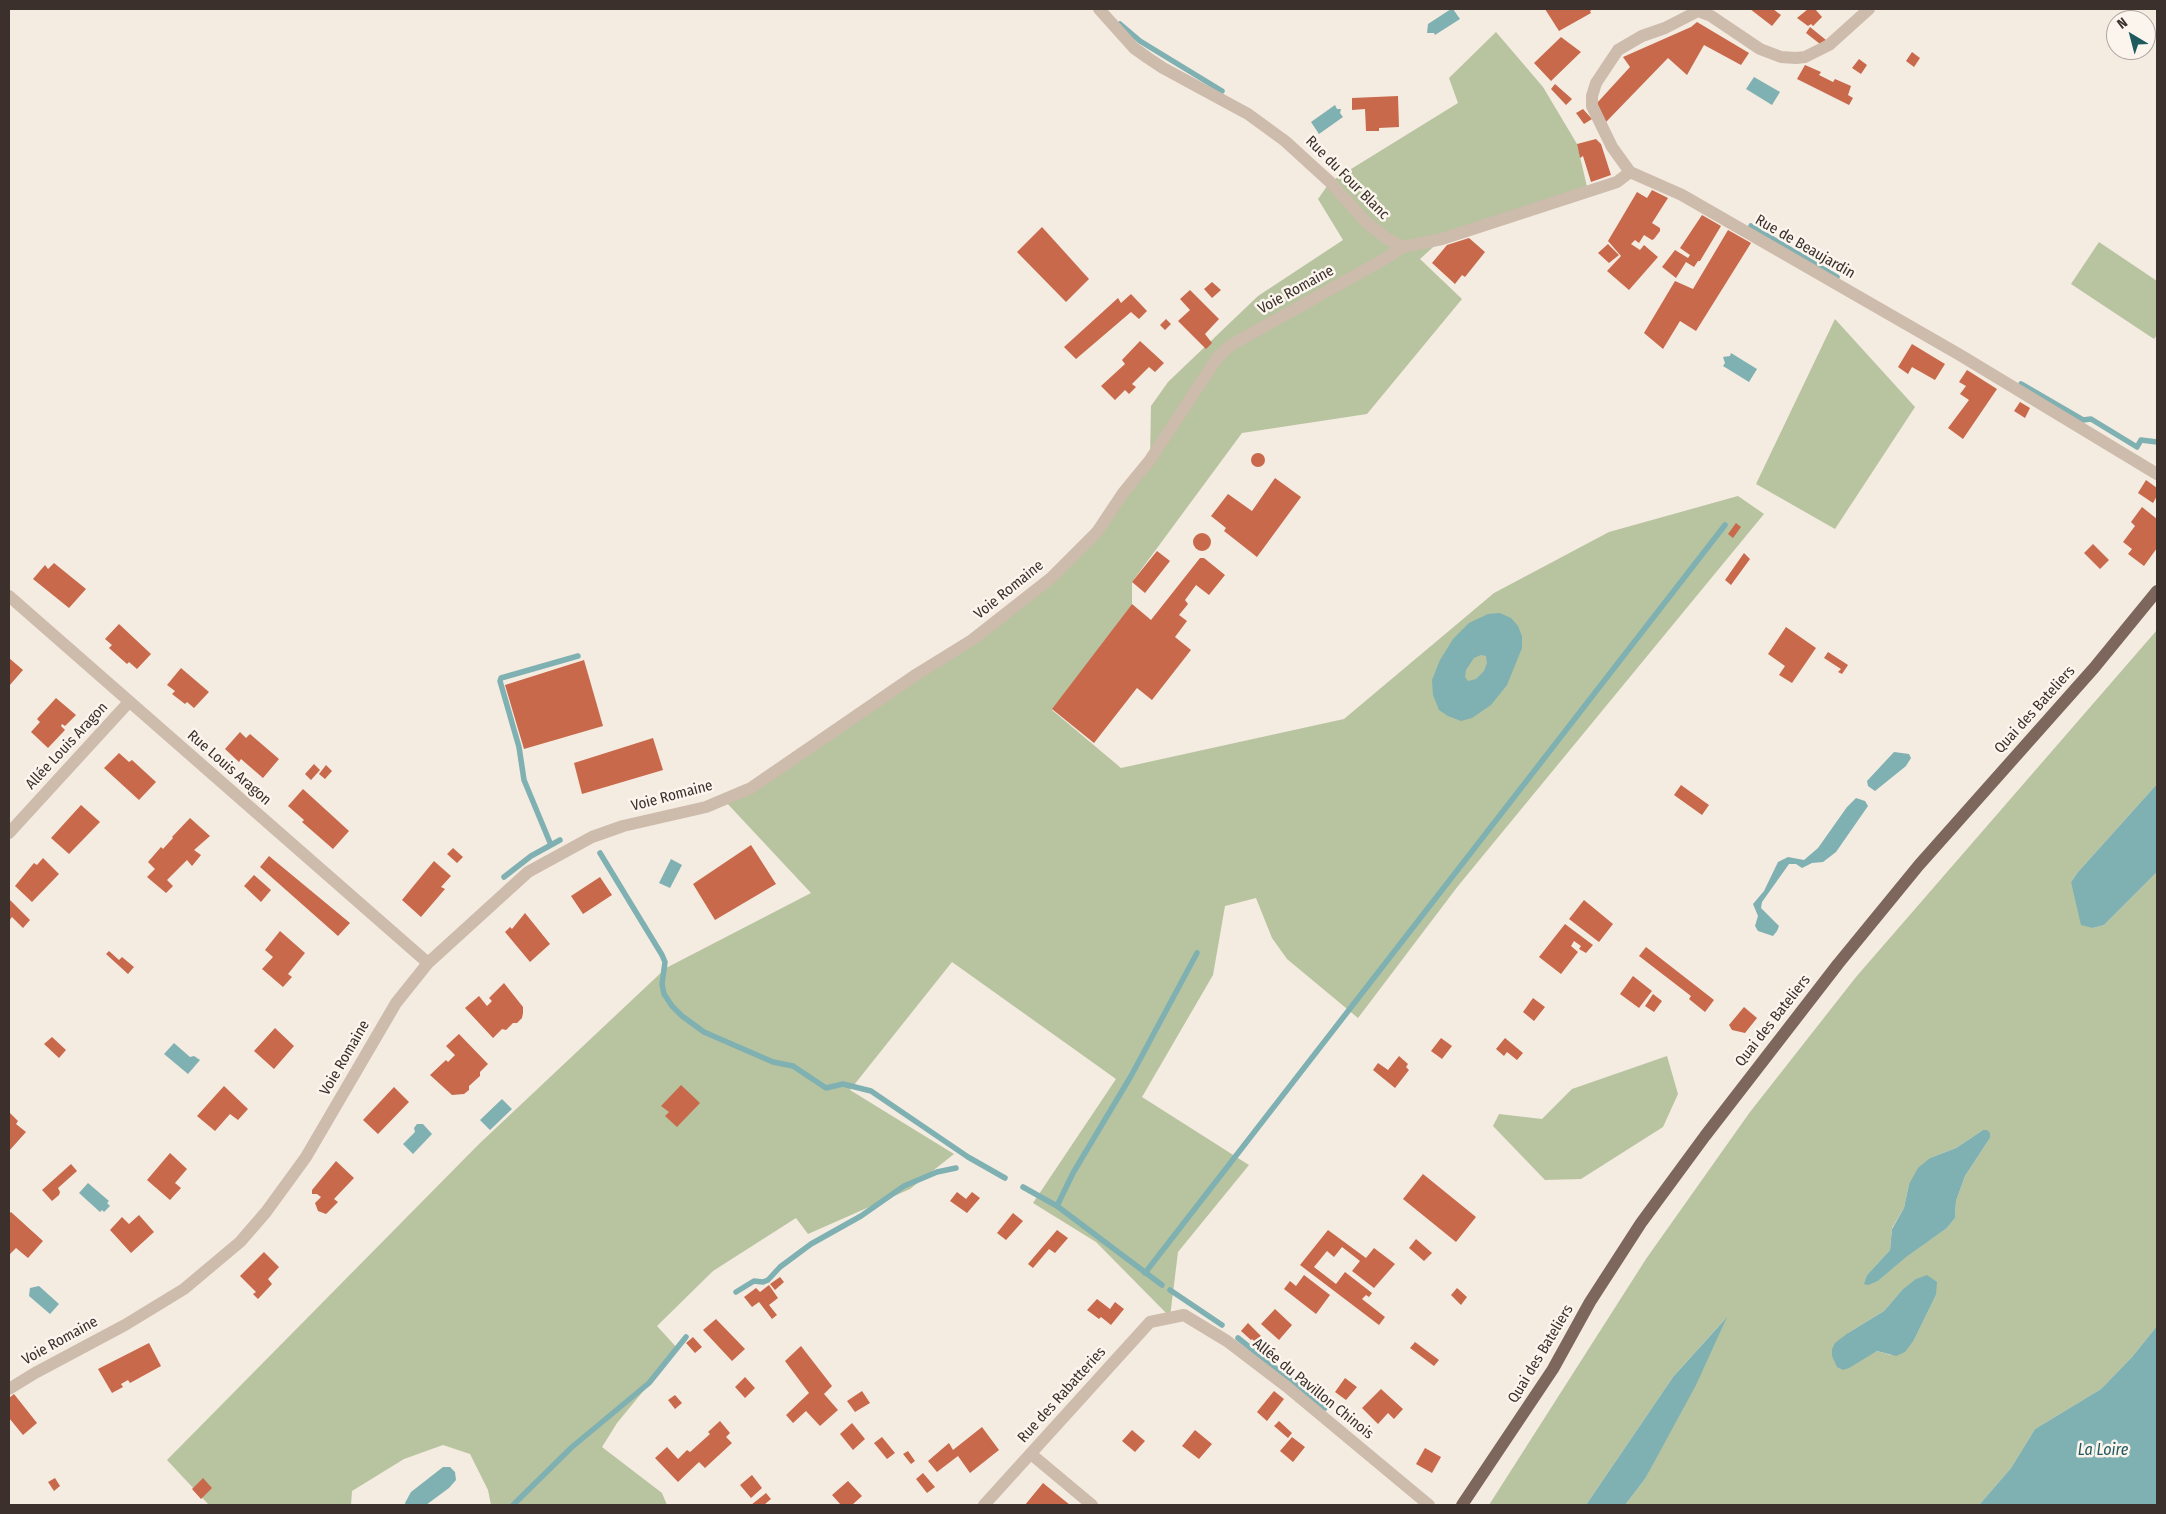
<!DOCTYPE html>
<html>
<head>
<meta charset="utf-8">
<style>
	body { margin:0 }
	#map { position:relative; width:2166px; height:1514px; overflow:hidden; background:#f4ebe1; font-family:"Fira Sans Condensed",sans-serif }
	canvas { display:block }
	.frame { position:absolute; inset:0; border:10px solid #3b302b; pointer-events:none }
	.north { position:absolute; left:2106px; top:10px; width:50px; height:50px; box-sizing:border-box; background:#fbf5ee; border:1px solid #aea6a0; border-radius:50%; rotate:323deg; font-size:14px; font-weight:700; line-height:20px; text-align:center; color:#3b302b }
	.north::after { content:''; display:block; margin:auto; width:18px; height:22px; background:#1f5a5e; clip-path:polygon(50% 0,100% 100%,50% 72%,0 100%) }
</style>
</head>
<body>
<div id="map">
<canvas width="2166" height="1514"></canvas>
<div class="frame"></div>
<div class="north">N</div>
</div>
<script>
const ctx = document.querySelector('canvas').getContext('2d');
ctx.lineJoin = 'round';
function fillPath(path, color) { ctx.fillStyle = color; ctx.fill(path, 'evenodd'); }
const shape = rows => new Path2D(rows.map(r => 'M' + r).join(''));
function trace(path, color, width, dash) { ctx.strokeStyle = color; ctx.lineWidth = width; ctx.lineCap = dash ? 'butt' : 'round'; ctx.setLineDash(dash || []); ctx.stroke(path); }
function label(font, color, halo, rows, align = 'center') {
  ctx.font = font + ' "Fira Sans Condensed",sans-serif'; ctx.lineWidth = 5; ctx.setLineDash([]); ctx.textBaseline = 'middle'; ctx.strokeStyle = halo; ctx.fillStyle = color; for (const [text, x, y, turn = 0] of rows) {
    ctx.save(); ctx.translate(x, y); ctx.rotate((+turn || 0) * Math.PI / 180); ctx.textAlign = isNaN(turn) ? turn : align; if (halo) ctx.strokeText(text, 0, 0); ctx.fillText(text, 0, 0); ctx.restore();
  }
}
const green = shape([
	[1496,32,1543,87,1577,144,1588,191,1442,239,1420,259,1462,299,1367,414,1242,433,1132,582,1132,604,1052,710,1121,768,1344,719,1494,593,1609,532,1738,496,1764,514,1458,886,1358,1018,1287,959,1272,938,1256,898,1225,906,1213,975,1142,1097,1249,1165,1178,1252,1170,1317,1096,1242,1033,1203,1116,1079,952,962,850,1090,954,1154,910,1189,808,1234,796,1218,713,1271,657,1326,678,1349,617,1423,602,1447,662,1493,667,1505,491,1505,488,1490,470,1454,443,1445,404,1459,352,1491,351,1505,209,1505,167,1460,479,1144,666,968,811,893,724,800,751,788,1051,578,1150,460,1151,406,1168,382,1258,296,1343,240,1318,199,1330,182,1458,103,1449,78],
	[2099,242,2157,281,2157,335,2154,339,2071,284],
	[1835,319,1915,407,1835,529,1756,484],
	[2157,630,2157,784,2078,872,2071,882,2093,928,2104,925,2157,872,2157,1326,2132,1357,2101,1389,2035,1429,2011,1468,1979,1505,1625,1505,1645,1479,1725,1319,1673,1377,1586,1505,1489,1505,1646,1259,1750,1112,1856,977],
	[1983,1130,1990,1138,1965,1176,1956,1201,1955,1218,1947,1228,1905,1257,1878,1281,1865,1284,1867,1275,1890,1250,1892,1228,1904,1208,1909,1184,1930,1158,1956,1148],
	[1902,1290,1936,1295,1914,1340,1891,1355,1877,1351,1870,1354,1848,1333,1884,1311],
	[1667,1056,1678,1094,1663,1127,1581,1179,1545,1180,1493,1126,1499,1114,1542,1119,1572,1089]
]);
const water = shape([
	[1451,9,1453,9,1460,19,1435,35,1434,33,1427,33,1428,24],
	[1754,77,1780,92,1772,105,1746,89],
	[1335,105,1337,109,1341,109,1340,113,1343,117,1319,134,1311,122],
	[1731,353,1757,369,1749,382,1723,366,1725,363,1723,357,1730,356],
	[1500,613,1511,618,1518,626,1522,636,1522,648,1507,685,1491,705,1472,718,1461,721,1448,716,1439,710,1433,695,1432,680,1440,660,1453,639,1469,623,1488,614],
	[1481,655,1486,656,1487,663,1484,671,1476,679,1468,681,1465,677,1466,670,1474,658],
	[1894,752,1909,754,1911,758,1906,766,1875,791,1868,786,1867,781],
	[2157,784,2157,872,2104,925,2093,928,2081,925,2071,882,2078,872],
	[1856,798,1865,801,1868,806,1836,852,1823,862,1812,863,1802,868,1796,864,1789,864,1762,902,1761,908,1779,926,1777,931,1773,936,1758,931,1755,926,1758,916,1753,904,1764,891,1778,862,1788,857,1804,860,1818,848,1847,807],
	[671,859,682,865,670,888,659,883],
	[174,1043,190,1057,194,1056,200,1060,188,1074,164,1054],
	[502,1099,512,1109,490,1130,480,1120],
	[417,1124,423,1124,432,1134,413,1154,403,1144,415,1132,414,1128],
	[1983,1130,1987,1130,1990,1133,1990,1138,1965,1176,1956,1201,1955,1218,1947,1228,1906,1257,1878,1281,1868,1285,1864,1284,1867,1275,1890,1250,1892,1229,1904,1208,1909,1184,1918,1168,1930,1158,1956,1148],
	[88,1183,109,1201,107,1203,110,1206,104,1212,102,1210,100,1212,79,1193],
	[1927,1275,1937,1282,1936,1295,1914,1340,1905,1352,1896,1356,1877,1351,1849,1368,1843,1370,1837,1367,1832,1356,1832,1349,1835,1343,1848,1333,1884,1311,1902,1290,1916,1279],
	[39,1286,59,1304,50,1314,29,1296,30,1288],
	[1727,1317,1696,1385,1645,1479,1625,1505,1586,1505,1673,1377],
	[2157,1326,2157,1505,1979,1505,2011,1468,2035,1429,2101,1389,2132,1357],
	[443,1467,450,1467,455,1472,456,1480,449,1488,426,1505,406,1505,405,1503,411,1492]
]);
const stream = shape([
	[1120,24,1140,41,1222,91],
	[1751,226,1837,277],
	[2021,384,2083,420,2091,419,2137,447,2141,440,2157,442],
	[560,840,551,845,524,780,519,747,500,681,501,678,578,656],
	[600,853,662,955,665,962,662,984,664,994,672,1006,682,1016,704,1032,773,1062,793,1066,826,1088,843,1084,871,1091,968,1157,1005,1178],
	[504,877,531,856,551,845],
	[1023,1187,1057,1206,1073,1173,1131,1076,1197,953],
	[1057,1206,1162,1285],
	[1145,1273,1725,525],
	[1170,1290,1222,1325],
	[736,1292,754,1281,763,1282,768,1280,780,1267,811,1244,861,1216,904,1186,937,1172,956,1168],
	[1238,1338,1325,1408],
	[513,1505,572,1447,649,1383,686,1337]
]);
const building = shape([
	[1545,9,1593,9,1590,11,1591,13,1559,31],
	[1750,9,1773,9,1781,15,1772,26],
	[1808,9,1815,9,1822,17,1813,26,1811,24,1808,26,1797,18],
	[1697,22,1749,53,1741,65,1704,45,1687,75,1668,58,1606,122,1597,103,1630,67,1623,57,1691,27],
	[1810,27,1826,40,1820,44,1806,33],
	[1561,37,1581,52,1551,81,1534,63],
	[1912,52,1920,58,1914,67,1906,61],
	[1859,59,1867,65,1861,74,1852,68],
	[1805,65,1821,72,1819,75,1833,82,1835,79,1851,86,1848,95,1853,98,1849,105,1797,79],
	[1555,84,1572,99,1566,105,1551,89],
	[1398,96,1399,127,1379,128,1379,131,1366,131,1365,109,1352,110,1352,98],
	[1583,109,1592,119,1584,124,1576,113],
	[1596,139,1601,144,1611,175,1591,182,1583,156,1580,158,1577,144],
	[1652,190,1668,198,1652,223,1660,228,1660,231,1654,239,1652,240,1644,235,1639,243,1635,240,1631,244,1640,250,1644,245,1658,257,1629,290,1607,271,1621,256,1608,241,1637,192,1647,198],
	[1702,215,1721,226,1700,261,1698,261,1694,267,1686,262,1676,278,1662,267,1675,250,1688,258,1690,255,1680,248],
	[1042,227,1089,279,1066,302,1017,252],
	[1728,230,1751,243,1696,331,1680,321,1663,349,1644,333,1675,281,1693,289],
	[1469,238,1485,252,1465,277,1462,275,1455,284,1432,263,1447,245],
	[1608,244,1619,255,1609,263,1598,253],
	[1212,282,1221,290,1212,298,1204,289],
	[1190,290,1219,319,1205,334,1212,343,1206,349,1178,321,1190,310,1180,299],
	[1131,294,1147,311,1139,319,1131,312,1076,359,1064,347,1118,298,1121,303],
	[1166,319,1171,324,1165,330,1160,325],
	[1140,341,1164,363,1155,372,1149,367,1132,384,1136,387,1129,394,1125,390,1115,400,1101,386,1125,364,1122,360],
	[1912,344,1945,364,1935,380,1912,367,1908,374,1898,367],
	[1967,370,1997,389,1963,439,1948,428,1969,400,1960,394,1966,386,1959,382],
	[2020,402,2030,408,2025,418,2014,411],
	'1251 460a7 7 0 1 1 14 0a7 7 0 1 1-14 0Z',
	[1275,478,1301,497,1257,557,1224,531,1226,528,1211,516,1228,494,1252,511],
	[2146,480,2157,488,2157,496,2153,503,2138,493],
	[2142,507,2157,519,2157,548,2144,566,2128,554,2132,549,2123,542,2135,526,2131,522],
	[1736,523,1741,527,1733,538,1728,534],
	'1193 542a9 9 0 1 1 18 0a9 9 0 1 1-18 0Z',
	[2093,544,2109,560,2100,569,2084,553],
	[1157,551,1170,561,1145,593,1132,582],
	[1744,553,1750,559,1731,585,1725,580],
	[1200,558,1204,558,1225,575,1209,595,1196,585,1185,600,1188,604,1179,615,1187,621,1175,637,1191,650,1152,700,1137,688,1094,743,1052,709,1132,604,1151,620],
	[54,563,86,589,69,608,33,579,45,565,48,569],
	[119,624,151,654,137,669,129,662,127,664,109,648,112,645,105,639],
	[1786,627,1816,648,1792,683,1779,675,1785,666,1768,654],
	[1828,652,1848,665,1842,674,1838,672,1841,669,1824,658],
	[9,658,23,670,9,686],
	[584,660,603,726,524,749,505,685],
	[181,668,209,692,194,708,187,702,185,704,172,694,175,691,167,685],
	[56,698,76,715,65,726,62,724,61,726,65,730,48,748,31,732,40,722,37,719],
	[240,732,246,738,250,734,279,759,263,778,241,759,239,762,225,749],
	[653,738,663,770,582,794,574,763],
	[119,753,129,762,132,760,156,782,139,800,104,768],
	[314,764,320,770,311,780,305,774],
	[326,765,332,771,325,779,319,774],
	[1681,785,1709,805,1702,815,1674,795],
	[303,789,349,831,333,849,302,822,304,820,288,806],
	[81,805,100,822,69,854,51,838],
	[190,818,210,836,194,850,201,855,192,866,187,860,167,880,173,886,166,893,147,877,155,869,148,862,161,847,163,849,173,838,172,837],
	[751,845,776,884,715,920,693,884],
	[453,848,463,857,457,863,447,854],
	[269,856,350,923,338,936,260,867],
	[43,858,59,874,32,902,15,886,34,863,37,865],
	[434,861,451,876,441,887,445,889,421,917,402,900],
	[254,875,271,890,261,902,244,886],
	[600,877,612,895,583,914,571,896],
	[9,899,30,920,23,928,12,917,9,921],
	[1584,900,1613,924,1599,942,1569,919],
	[525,913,550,944,530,962,505,932,510,927,512,929],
	[1565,924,1593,945,1586,953,1579,949,1581,946,1574,941,1571,946,1578,952,1561,974,1539,957],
	[280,931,305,953,288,974,292,977,283,987,262,969,273,957,265,950],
	[1646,947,1714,1000,1705,1012,1689,999,1691,996,1639,956],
	[109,951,119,960,122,957,134,967,128,974,106,954],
	[1633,976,1652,991,1639,1008,1620,994],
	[504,983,523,1007,523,1013,522,1018,517,1023,513,1023,506,1030,502,1029,493,1038,465,1008,479,996,487,1006,492,1001,489,998],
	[1653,994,1662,1001,1654,1012,1645,1006],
	[1533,998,1545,1007,1534,1021,1523,1012],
	[1744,1007,1757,1018,1745,1033,1732,1030,1729,1025],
	[275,1028,294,1046,274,1069,254,1051],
	[459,1034,488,1064,480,1072,480,1076,469,1086,469,1090,464,1094,452,1095,430,1075,446,1060,448,1062,455,1055,446,1046],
	[52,1037,66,1050,59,1058,44,1044],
	[1441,1038,1452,1046,1442,1059,1431,1051],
	[1505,1038,1523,1053,1517,1060,1507,1052,1504,1056,1496,1049],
	[1399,1056,1408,1064,1406,1067,1409,1070,1395,1088,1373,1070,1378,1063,1388,1070],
	[681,1085,700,1103,677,1127,665,1116,669,1112,661,1106],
	[224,1086,248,1109,238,1120,230,1114,215,1131,197,1116],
	[394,1087,409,1102,378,1134,363,1120],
	[9,1112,18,1121,16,1124,26,1132,9,1151],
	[170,1153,187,1169,175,1183,181,1188,170,1200,147,1180],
	[336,1161,354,1178,334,1199,338,1202,326,1214,318,1211,315,1203,321,1197,317,1194,312,1194,312,1190],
	[71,1164,77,1171,58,1188,60,1192,59,1195,52,1201,42,1190],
	[1423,1174,1476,1217,1456,1242,1403,1199],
	[957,1192,966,1199,972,1192,980,1198,967,1213,950,1201],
	[11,1212,43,1241,28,1258,16,1248,9,1255,9,1214],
	[1013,1213,1023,1221,1006,1240,997,1233],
	[139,1215,154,1232,131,1253,110,1230,122,1217,129,1224],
	[1057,1230,1068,1238,1055,1253,1049,1249,1033,1268,1028,1264],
	[1328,1230,1366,1258,1374,1248,1395,1264,1374,1288,1352,1271,1360,1261,1342,1247,1334,1257,1327,1251,1314,1267,1336,1284,1345,1272,1372,1293,1369,1297,1366,1295,1362,1299,1385,1317,1379,1325,1300,1265],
	[1416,1239,1432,1253,1424,1261,1409,1248],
	[264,1252,279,1267,268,1279,272,1284,258,1299,253,1294,256,1292,240,1276],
	[1304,1275,1330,1295,1316,1314,1284,1289,1290,1281,1296,1286],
	[780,1277,784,1282,775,1290,770,1284],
	[769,1285,778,1298,769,1305,777,1315,772,1319,759,1302,752,1307,744,1297,756,1288,760,1292],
	[1457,1288,1467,1297,1461,1305,1451,1295],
	[1097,1299,1110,1309,1115,1302,1124,1309,1111,1325,1101,1317,1099,1319,1087,1310],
	[1275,1309,1292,1325,1279,1340,1261,1324],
	[716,1319,745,1349,732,1361,703,1330],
	[1248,1323,1261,1336,1259,1342,1256,1341,1255,1342,1252,1339,1251,1340,1241,1331],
	[693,1337,702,1347,695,1353,686,1343],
	[1415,1342,1439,1360,1434,1366,1410,1348],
	[149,1343,161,1366,130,1383,128,1380,121,1384,123,1387,112,1393,98,1369],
	[801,1346,832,1386,824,1394,838,1410,820,1426,806,1411,793,1423,786,1415,809,1393,785,1361],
	[745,1377,755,1388,745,1398,735,1387],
	[1345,1378,1357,1387,1346,1400,1335,1392],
	[1381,1389,1403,1409,1394,1419,1388,1413,1378,1424,1362,1408],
	[862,1391,870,1403,855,1412,847,1401],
	[1274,1391,1284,1399,1267,1421,1257,1412],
	[14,1394,37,1423,23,1435,9,1418,9,1398],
	[675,1395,682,1403,675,1409,668,1400],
	[720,1421,730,1433,726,1437,732,1443,705,1468,699,1462,678,1482,655,1458,667,1447,678,1459,687,1450,690,1452,710,1434,708,1432],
	[1279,1421,1292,1433,1288,1438,1274,1426],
	[852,1423,865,1439,853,1450,840,1434],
	[982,1427,999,1450,970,1473,958,1456,937,1472,928,1461,949,1443,953,1450],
	[1132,1430,1145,1441,1135,1452,1122,1441],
	[1195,1430,1212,1444,1199,1459,1182,1446],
	[882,1437,895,1453,887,1459,874,1443],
	[1292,1437,1305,1447,1293,1462,1280,1451],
	[1425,1448,1441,1457,1432,1473,1416,1464],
	[908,1451,915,1461,911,1464,903,1454],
	[923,1473,935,1487,927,1493,916,1479],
	[752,1475,762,1488,751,1498,740,1485],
	[55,1478,60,1486,54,1491,48,1482],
	[203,1478,212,1488,201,1499,192,1489],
	[848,1481,862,1496,852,1505,841,1505,832,1495],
	[1043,1483,1070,1505,1025,1505],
	[766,1493,771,1499,764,1505,751,1505]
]);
const minor = shape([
	[1099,9,1134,48,1148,58,1163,68,1248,114,1285,141,1330,182,1366,222,1386,238,1402,247,1442,239,1617,182,1630,172],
	[1700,9,1698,11,1711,16,1760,49,1781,57,1796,58,1805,57,1829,45,1869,9],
	[1698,11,1665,28,1642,36,1618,50,1596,83,1592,96,1592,106,1612,147,1630,172,1682,195,1960,355,2157,474],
	[9,596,428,963],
	[9,833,129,702],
	[9,1389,35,1373,125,1325,184,1289,240,1242,266,1212,306,1157,396,1003,428,963,528,872,592,837,623,826,706,807,751,788,917,674,972,640,1051,578,1097,532,1123,493,1150,460,1217,358,1231,345,1388,257,1402,247],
	[1031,1454,1092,1505],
	[984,1505,1150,1322,1184,1315,1227,1341,1286,1386,1429,1505]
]);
const major = shape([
	[1462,1505,1553,1369,1590,1302,1641,1223,1705,1136,1838,964,1919,865,2094,668,2157,591]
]);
const streetNames = [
	["Rue du Four Blanc",1347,178,45],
	["Rue de Beaujardin",1805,247,30],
	["Voie Romaine",1296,290,-29],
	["Voie Romaine",1009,590,-39],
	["Quai des Bateliers",2035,710,-48],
	["Allée Louis Aragon",67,746,-47],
	["Rue Louis Aragon",229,768,41],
	["Voie Romaine",672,796,-15],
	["Quai des Bateliers",1773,1021,-52],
	["Voie Romaine",345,1058,-60],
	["Voie Romaine",60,1341,-29],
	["Quai des Bateliers",1541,1354,-59],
	["Allée du Pavillon Chinois",1313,1389,39],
	["Rue des Rabatteries",1062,1395,-48]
];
const waterNames = [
	["La Loire",2103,1451]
];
fillPath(green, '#b8c4a0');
fillPath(water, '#7fb0b2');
trace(stream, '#7fb0b2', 5.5);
fillPath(building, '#c8694b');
trace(minor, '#cdbbac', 12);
trace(major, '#7d675c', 12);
label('15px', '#3b302b', '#fbf5ee', streetNames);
label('italic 16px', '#1f5a5e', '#fbf5ee', waterNames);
</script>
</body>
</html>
